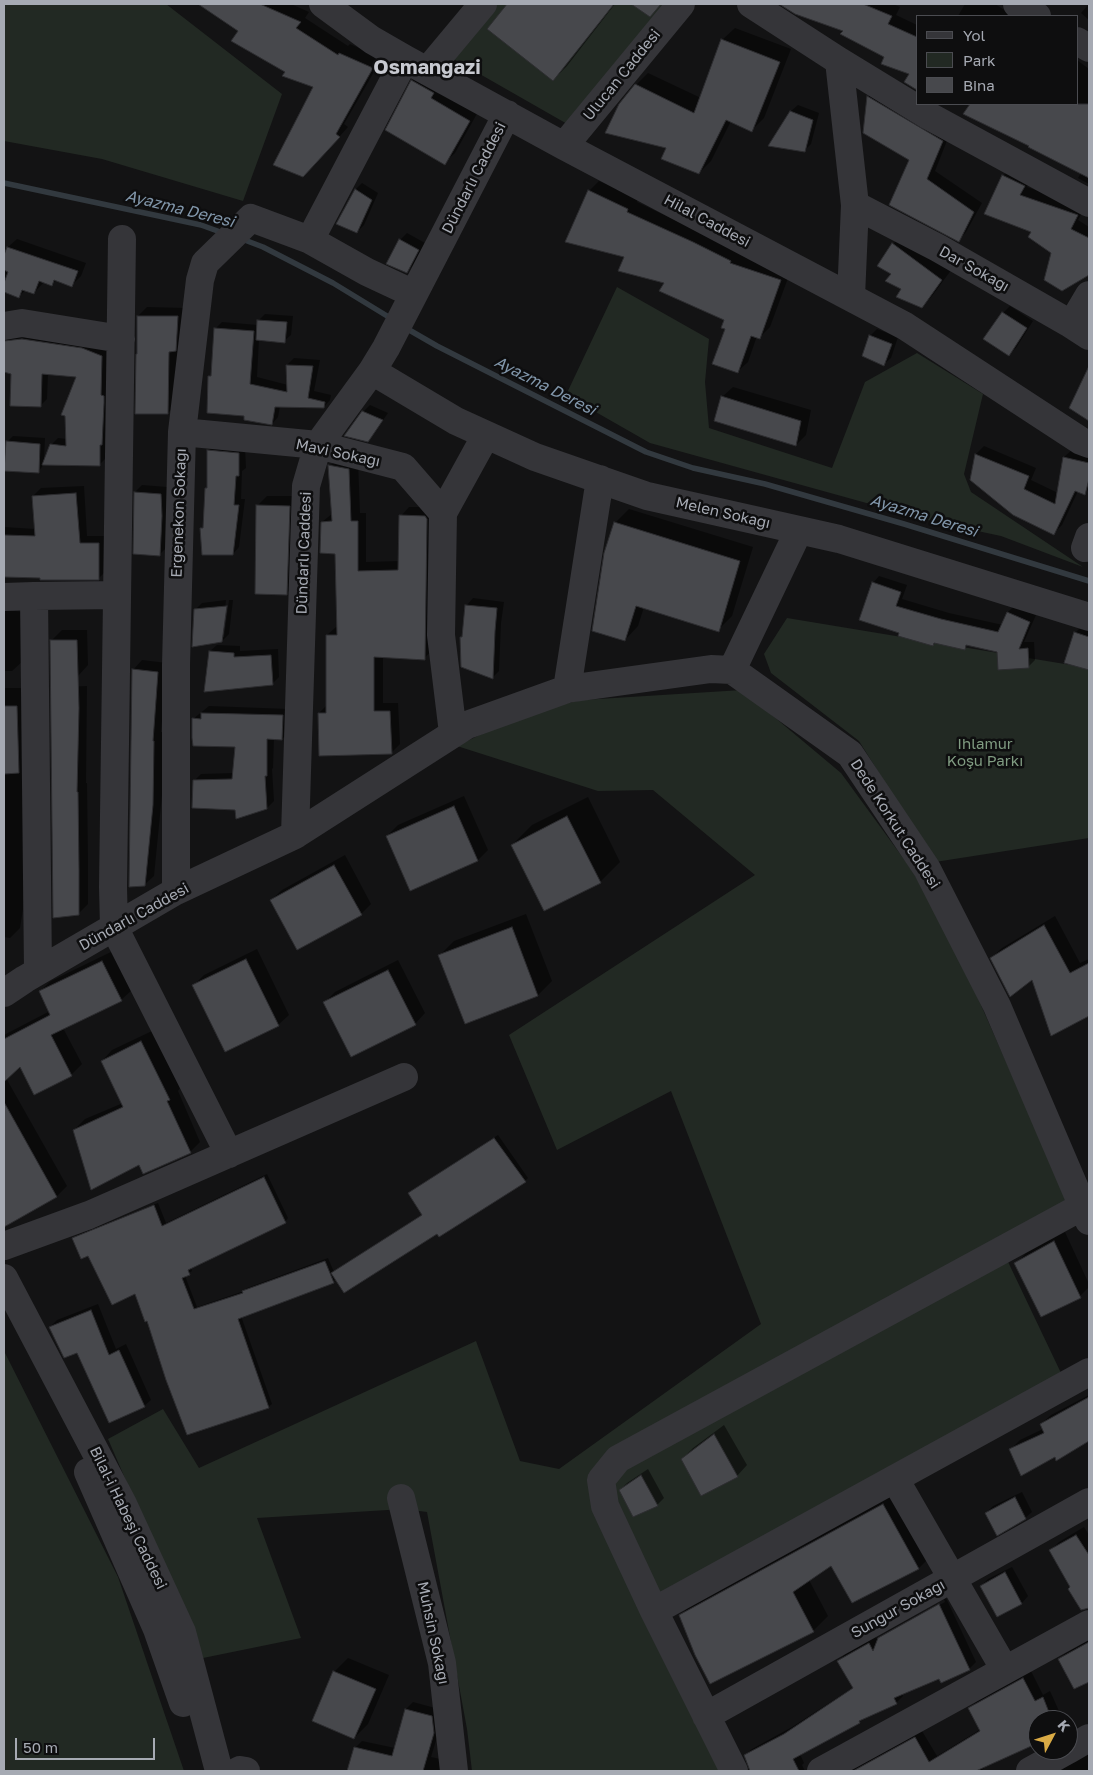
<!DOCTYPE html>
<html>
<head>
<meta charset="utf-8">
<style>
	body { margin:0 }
	#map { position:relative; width:1093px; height:1775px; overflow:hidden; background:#131314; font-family:"Golos Text",sans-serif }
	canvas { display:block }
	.frame { position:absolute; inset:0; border:5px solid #a6aab3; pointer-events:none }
	.legend { position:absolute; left:916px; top:15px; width:162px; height:90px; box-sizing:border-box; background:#0e0e0f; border:1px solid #4b4c51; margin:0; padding:6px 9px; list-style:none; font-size:15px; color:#a6aab3 }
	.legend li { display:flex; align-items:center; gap:10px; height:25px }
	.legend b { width:25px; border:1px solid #4b4c51 }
	.north { position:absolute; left:1028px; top:1710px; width:50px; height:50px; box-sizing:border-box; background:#0e0e0f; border:1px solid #4b4c51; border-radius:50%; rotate:50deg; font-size:14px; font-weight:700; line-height:20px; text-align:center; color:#a6aab3 }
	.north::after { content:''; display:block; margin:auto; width:18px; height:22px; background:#daab45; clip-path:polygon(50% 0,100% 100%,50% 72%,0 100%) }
	.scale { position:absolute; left:15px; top:1738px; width:140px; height:22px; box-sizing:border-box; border:2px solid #a6aab3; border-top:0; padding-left:6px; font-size:15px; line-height:18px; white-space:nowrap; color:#a6aab3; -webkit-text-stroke:4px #0e0e0f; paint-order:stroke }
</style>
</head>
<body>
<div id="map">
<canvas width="1093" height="1775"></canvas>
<div class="frame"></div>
<ul class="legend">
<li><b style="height:6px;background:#353539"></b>Yol</li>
<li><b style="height:14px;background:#222923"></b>Park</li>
<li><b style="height:14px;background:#47484c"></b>Bina</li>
</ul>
<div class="north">K</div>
<div class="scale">50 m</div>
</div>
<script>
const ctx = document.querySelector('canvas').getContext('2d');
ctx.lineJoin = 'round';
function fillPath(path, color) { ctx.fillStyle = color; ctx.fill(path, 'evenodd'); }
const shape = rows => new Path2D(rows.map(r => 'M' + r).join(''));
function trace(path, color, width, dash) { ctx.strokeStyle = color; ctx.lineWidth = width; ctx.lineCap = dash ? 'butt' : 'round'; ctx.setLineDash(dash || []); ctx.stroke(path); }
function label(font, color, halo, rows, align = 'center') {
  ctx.font = font + ' "Golos Text",sans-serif'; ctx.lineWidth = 5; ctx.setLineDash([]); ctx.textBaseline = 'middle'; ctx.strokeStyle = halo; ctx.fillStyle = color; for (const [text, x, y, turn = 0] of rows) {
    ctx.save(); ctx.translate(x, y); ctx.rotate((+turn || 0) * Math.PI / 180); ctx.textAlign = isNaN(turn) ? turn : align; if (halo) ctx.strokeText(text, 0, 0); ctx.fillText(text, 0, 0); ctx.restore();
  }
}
const green = shape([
	[4,4,166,4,282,94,243,201,102,159,4,141],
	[493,4,671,4,576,129,450,57],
	[617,287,709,339,705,382,709,428,832,468,865,382,917,353,983,394,964,474,971,492,1083,567,1001,536,935,522,650,443,566,395],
	[787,618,1089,668,1089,838,935,862,859,741,771,673,764,654],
	[742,690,841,773,906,862,942,917,1069,1204,1000,1245,1061,1373,661,1594,728,1771,472,1771,467,1729,427,1512,404,1509,257,1518,301,1638,203,1658,108,1439,163,1409,199,1468,476,1341,520,1461,559,1469,761,1324,671,1091,557,1150,509,1035,755,875,653,790,598,791,457,746,527,712,582,700],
	[4,1351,118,1577,184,1771,4,1771]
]);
const shadow = shape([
	[200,4,291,4,309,12,305,18,348,46,350,44,382,58,344,124,348,127,313,166,315,86,286,71,240,31],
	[509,4,615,4,567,66,553,80,489,28],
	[781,4,893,4,900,7,896,15,917,25,917,89,910,74,845,30,795,13],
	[965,4,995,4,1009,13,1022,16,958,16],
	[1089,4,1089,20,1081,13],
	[735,28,791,49,764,118,752,130,731,121,711,161,699,173,668,147,636,85,648,73,701,98,722,40],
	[1077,60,1089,69,1089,184,1078,178,1081,173,1021,141,1045,104,1077,104],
	[423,71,479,110,455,153,444,163,412,81],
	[876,89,950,133,935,171,982,203,966,232,959,240,911,159,868,97],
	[971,104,1033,104,1024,129,965,113],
	[798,105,819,113,811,144,805,150,771,145,791,111],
	[1011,168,1032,178,1027,187,1085,207,1078,220,1089,227,1089,274,1062,290,1052,252,1033,231,1003,176],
	[599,181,638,198,637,202,754,258,791,270,770,327,760,337,757,336,748,362,737,372,725,320,625,256,589,191],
	[362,183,378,193,364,225,357,232,338,223,356,189],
	[407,233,425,243,413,265,407,272,400,240],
	[903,234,952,269,932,296,922,306,903,289,892,274,893,244],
	[17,239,86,263,81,276,72,285,56,280,52,284,44,282,34,293,26,290,19,296,4,291,4,259,8,247],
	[1010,306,1033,321,1016,348,1009,354,985,339,1003,313],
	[147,307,186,308,184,341,178,348,177,404,168,413,138,316],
	[265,314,293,316,291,335,284,341,259,339,257,377,288,385,287,365,294,358,320,360,314,391,331,395,330,400,324,407,280,406,278,417,272,424,245,414,209,377,213,373,215,329,222,322,258,325,259,320],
	[877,329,898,337,891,358,884,364,870,336],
	[11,335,108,349,106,458,99,465,44,464,39,471,7,442,13,436,45,438,44,460,51,445,58,438,67,439,78,376,48,374,47,399,40,406,13,372,4,371,4,342],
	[733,387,811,410,806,435,796,445,722,397],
	[370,405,388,413,374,433,367,440,363,412],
	[215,444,245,447,246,468,242,471,241,499,245,499,239,547,233,554,201,529,205,525,208,487,208,451],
	[984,446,1036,468,1031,480,1058,493,1064,457,1073,449,1089,453,1089,489,1085,493,1078,491,1062,525,1054,533,976,454],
	[339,457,358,461,360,513,366,513,366,562,400,561,401,516,409,507,434,507,433,650,424,658,383,656,383,703,398,703,400,744,391,753,319,713,327,705,327,635,336,627,338,627,336,553,322,522,333,513,330,466],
	[142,485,167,487,166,548,159,555,135,492],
	[84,486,87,536,107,536,107,570,99,578,4,576,4,527,35,529,33,496,41,488],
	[267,496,300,496,297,583,286,594,257,506],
	[629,509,753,547,732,616,718,630,644,607,638,626,625,640,615,523],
	[879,576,907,585,902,599,949,613,1003,625,1008,612,1014,606,1036,615,1024,642,1034,642,1035,660,1028,667,999,651,968,644,964,648,936,642,933,645,901,632,873,583],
	[473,598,504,602,501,623,499,671,492,678,461,638,463,636,467,605],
	[226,600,222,637,224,637,229,600,233,600,229,634,222,641,195,610,202,603],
	[4,610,26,612,23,661,12,671,4,671],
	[1082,626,1089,629,1089,669,1066,662,1075,633],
	[62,630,87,630,88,665,78,676,51,641],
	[217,645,240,646,240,651,278,649,279,677,272,684,210,651],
	[142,660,167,663,161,732,163,732,162,795,154,876,144,885,133,670],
	[87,686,86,783,87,783,88,860,88,904,78,914,62,687],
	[4,688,26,688,23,909,20,928,10,938,4,937],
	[209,706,289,709,289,732,282,739,274,738,273,768,272,769,274,801,267,808,236,809,194,781,201,774,234,773,237,745,193,719],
	[464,796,488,850,478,860,411,889,387,836,398,825],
	[588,797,620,862,600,882,512,845,532,825],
	[345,855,371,904,361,914,271,900,282,890],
	[526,914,552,981,538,995,466,1022,440,955,454,941],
	[1055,916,1080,963,1089,959,1089,1015,1052,1034,1033,978,991,958,1002,948],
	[257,949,289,1015,278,1025,194,985,204,975],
	[113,951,132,990,121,1000,63,1028,82,1064,71,1075,35,1093,21,1065,6,1078,67,1186,57,1196,4,1225,4,1035,50,1011,40,991,51,981],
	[398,960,425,1013,415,1024,325,1002,335,992],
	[152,1031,180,1088,178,1091,200,1142,190,1152,139,1164,74,1130,85,1119,123,1103,102,1061,112,1050],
	[498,1135,528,1178,525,1181,440,1236,438,1232,336,1278,333,1282,241,1316,272,1404,268,1407,148,1320,135,1292,89,1254,74,1238,77,1235,158,1203,166,1223,267,1174,288,1218,285,1222,191,1267,192,1271,185,1276,197,1307,244,1291,247,1288,328,1258,334,1272,423,1214,413,1190],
	[1065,1232,1089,1284,1089,1287,1080,1296,1016,1264,1026,1253],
	[98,1304,116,1349,126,1344,151,1400,144,1406,50,1327,57,1320],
	[1089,1395,1089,1440,1057,1459,1055,1456,1011,1449,1020,1440,1043,1429,1041,1424,1051,1415],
	[724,1425,747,1465,737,1476,682,1459,693,1448],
	[648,1469,664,1498,657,1505,620,1490,627,1483],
	[898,1490,934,1553,919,1568,853,1602,831,1564,809,1580,828,1616,813,1631,680,1616,695,1600],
	[1022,1492,1032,1512,1025,1518,986,1513,993,1506],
	[1084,1527,1089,1535,1089,1607,1082,1609,1051,1550,1059,1542],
	[1012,1567,1028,1596,1022,1603,997,1616,981,1586,988,1579],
	[946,1598,976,1662,969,1669,940,1677,902,1694,903,1696,896,1703,864,1717,859,1722,800,1754,804,1763,802,1765,805,1771,752,1771,745,1755,752,1749,792,1727,854,1687,839,1661,845,1654,876,1637,878,1641,882,1635,882,1637,945,1602,944,1599,885,1633,886,1632],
	[1089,1640,1089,1681,1075,1688,1059,1659,1066,1653],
	[348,1658,389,1675,368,1724,354,1738,334,1672],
	[1031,1671,1043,1695,1050,1691,1063,1720,1038,1720,1038,1742,986,1766,981,1771,849,1771,922,1731,937,1756,981,1729,969,1709,977,1701],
	[413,1702,439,1709,441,1724,431,1757,445,1760,448,1771,348,1771,355,1748,362,1741,395,1748,406,1709],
	[1089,1754,1089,1771,1061,1771,1064,1768]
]);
const stream = shape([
	[4,183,201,225,223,233],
	[242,239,263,247,333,283,392,319],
	[404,327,437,346,646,452,693,468,765,484,904,524,1089,581]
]);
const building = shape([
	[198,4,260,4,301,22,296,28,338,55,339,53,373,68,336,134,340,137,303,177,273,165,313,87,282,76,285,72,231,41,238,31,198,4],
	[507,4,614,4,553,81,487,29,507,4],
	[631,4,661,4,650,17,631,4],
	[779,4,863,4,892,16,888,24,917,37,917,90,904,82,909,74,881,64,884,57,840,34,843,31,795,14,779,4],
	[721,39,780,62,752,132,726,120,699,174,661,159,666,148,605,133,619,104,635,84,694,113,721,39],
	[411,80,434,93,431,98,470,121,445,165,385,130,411,80],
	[867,96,943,141,927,179,974,212,959,242,889,205,909,160,863,133,867,96],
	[970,104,1089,104,1089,178,1028,147,1029,146,963,114,970,104],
	[790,111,813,120,805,152,768,146,790,111],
	[1002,175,1025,186,1020,195,1078,215,1071,229,1089,238,1089,275,1062,291,1044,280,1051,253,1028,237,1031,232,984,214,1002,175],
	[355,189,372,200,357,233,336,224,355,189],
	[588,190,628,209,627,212,693,242,731,261,730,263,781,280,760,339,751,336,738,373,712,364,725,329,721,328,724,320,659,291,664,283,618,271,624,257,565,242,588,190],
	[399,239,419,250,407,273,386,264,399,239],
	[892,243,942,280,922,308,896,297,901,289,885,281,891,274,877,266,892,243],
	[7,247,78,271,72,287,54,280,52,286,39,281,34,294,22,290,19,298,4,292,4,283,8,272,4,270,4,255,7,247],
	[1002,312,1027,328,1009,356,983,339,1002,312],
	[137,316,178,316,176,351,169,352,168,414,135,414,136,354,137,354,137,316],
	[257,320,287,322,285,343,256,340,257,320],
	[214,328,254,331,250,384,287,392,286,365,313,366,308,398,325,402,324,408,275,407,272,425,244,420,244,416,207,413,208,376,211,376,214,328],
	[869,335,892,344,884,366,862,356,869,335],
	[22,339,82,348,102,356,101,395,104,396,104,403,102,445,100,445,100,466,42,465,50,444,66,446,65,416,61,415,76,377,42,374,41,407,10,406,11,374,4,372,4,341,22,339],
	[1089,366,1089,421,1069,408,1089,366],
	[721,396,801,421,796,446,714,421,721,396],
	[362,411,383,420,368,442,344,436,362,411],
	[6,441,40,444,39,473,4,471,6,441],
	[207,450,239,453,239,476,236,476,234,505,239,505,233,555,202,555,200,528,203,528,205,488,207,488,207,450],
	[975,454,1029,476,1024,489,1055,504,1063,457,1089,463,1089,479,1085,495,1075,491,1054,535,1013,515,970,480,975,454],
	[328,465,349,469,351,521,358,521,358,571,398,570,399,515,425,516,427,519,425,660,374,657,374,711,390,711,392,754,319,756,318,713,326,713,326,635,337,635,335,554,320,553,321,522,332,521,328,465],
	[134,492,161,494,162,516,160,556,133,554,134,492],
	[76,493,80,543,99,543,99,580,40,580,40,578,4,577,4,535,35,536,32,496,76,493],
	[256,505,290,506,287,595,255,594,256,505],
	[614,522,740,561,719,632,636,606,625,641,592,631,604,553,614,522],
	[872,582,901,592,896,606,941,619,998,632,1007,612,1030,622,1019,649,1028,648,1029,668,998,670,997,652,966,645,965,650,934,643,933,646,898,636,899,633,859,620,872,582],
	[465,605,497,608,495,631,493,679,461,667,460,637,462,637,465,605],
	[227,606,222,642,192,647,194,609,227,606],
	[1074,632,1089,637,1089,670,1064,663,1074,632],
	[50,640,77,640,79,708,77,792,78,792,79,870,79,915,53,918,50,640],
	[209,651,234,653,234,657,271,655,273,685,204,692,209,651],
	[132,669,158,672,153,741,154,741,153,805,145,886,129,887,132,669],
	[4,706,17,706,19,773,4,774,4,706],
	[201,713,283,715,282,740,267,739,267,776,265,776,267,809,236,819,235,810,192,808,193,780,232,779,235,747,193,746,192,738,192,718,201,719,201,713],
	[454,806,478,861,410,891,386,836,454,806],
	[567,816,601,883,544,911,511,845,567,816],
	[334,865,362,915,297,950,270,900,334,865],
	[1044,925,1070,973,1089,963,1089,1016,1051,1036,1032,980,1010,997,990,958,1044,925],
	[512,927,538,996,465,1024,438,955,512,927],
	[246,959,279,1026,225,1052,192,985,246,959],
	[102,961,122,1001,51,1035,72,1076,34,1095,20,1067,4,1082,4,1039,50,1015,39,991,102,961],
	[388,970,416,1025,351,1057,323,1002,388,970],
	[141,1041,170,1100,167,1101,191,1153,143,1174,139,1165,91,1190,73,1130,123,1107,101,1061,141,1041],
	[4,1102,57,1197,4,1227,4,1102],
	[494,1138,526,1182,439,1237,437,1234,344,1293,331,1273,422,1215,408,1193,494,1138],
	[264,1177,286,1223,188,1270,190,1275,182,1278,194,1309,243,1293,242,1291,325,1261,334,1283,238,1319,269,1408,187,1435,166,1380,147,1321,145,1322,135,1294,112,1305,88,1256,81,1259,72,1238,154,1205,162,1226,264,1177],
	[1054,1241,1081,1298,1041,1317,1014,1263,1054,1241],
	[91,1310,109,1355,119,1350,145,1407,109,1423,77,1353,64,1358,49,1327,91,1310],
	[1089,1397,1089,1441,1056,1461,1055,1457,1021,1476,1009,1449,1044,1433,1040,1424,1089,1397],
	[714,1434,738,1477,701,1496,681,1459,714,1434],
	[641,1475,658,1506,633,1517,619,1490,641,1475],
	[1015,1497,1026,1519,997,1536,985,1513,1015,1497],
	[883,1504,919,1569,852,1603,831,1566,793,1592,814,1632,710,1684,695,1655,679,1615,883,1504],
	[1076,1535,1089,1555,1089,1608,1081,1610,1068,1589,1070,1587,1049,1550,1076,1535],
	[1005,1572,1022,1604,997,1617,980,1586,1005,1572],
	[939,1604,970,1670,941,1683,939,1679,894,1698,897,1704,859,1721,860,1723,793,1759,799,1771,750,1771,744,1755,784,1734,853,1688,837,1661,869,1643,873,1651,878,1638,939,1604],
	[1089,1642,1089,1682,1074,1689,1058,1659,1089,1642],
	[333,1671,376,1689,354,1739,312,1721,333,1671],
	[1023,1678,1035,1701,1043,1697,1052,1720,1038,1720,1038,1743,976,1771,853,1771,915,1737,929,1762,980,1731,968,1708,1023,1678],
	[405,1709,432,1716,434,1733,423,1771,347,1771,354,1747,392,1756,405,1709]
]);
const minor = shape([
	[323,4,372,40,405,59,564,146,905,326,1081,441,1089,444],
	[751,4,839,61],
	[1017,4,1037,16],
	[1077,41,1089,48],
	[405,59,310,240,367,272,414,294],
	[428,70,483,4],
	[564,146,681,4],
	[855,205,938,248,1069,323,1089,336],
	[122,239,113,887,114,927,229,1154],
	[851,297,855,205,839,61,929,116,1089,203],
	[1069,323,1076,317,1089,295],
	[4,326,22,323,121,339],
	[372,371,456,421,535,457,647,496,839,539,1089,617],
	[182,432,318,445,403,467,443,513],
	[600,479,567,689,711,669,732,670],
	[799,530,732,670,850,754,927,869,997,1006,1089,1221],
	[1085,548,1089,537],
	[4,597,34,596],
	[453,733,441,635,443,513,486,435],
	[295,835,467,725,567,689],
	[176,891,176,665,182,432,200,280,205,263,251,218,310,240],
	[38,971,34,596,117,595],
	[4,993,25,979,176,891,295,835,306,486,318,445,372,371,386,348,507,114],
	[4,1246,89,1215,404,1077],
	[4,1278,123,1504,182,1632,219,1771],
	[88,1472,157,1629,183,1703],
	[895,1479,1005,1670],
	[401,1498,442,1663,454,1771],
	[654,1611,605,1506,601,1480,618,1459,1083,1206],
	[706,1716,1089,1502],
	[1068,1750,1089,1738],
	[238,1771,240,1770,246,1771],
	[734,1771,654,1611,1089,1372],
	[821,1771,1089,1624],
	[1030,1771,1068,1750]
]);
const streetNames = [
	["Ulucan Caddesi",622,75,-51],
	["Dündarlı Caddesi",474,178,-63],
	["Hilal Caddesi",707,221,28],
	["Dar Sokağı",974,269,29],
	["Mavi Sokağı",338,453,12],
	["Ergenekon Sokağı",179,513,-88],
	["Melen Sokağı",723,513,13],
	["Dündarlı Caddesi",304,553,-88],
	["Dede Korkut Caddesi",895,824,57],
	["Dündarlı Caddesi",134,917,-29],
	["Bilal-i Habeşi Caddesi",128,1518,64],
	["Sungur Sokağı",898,1609,-29],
	["Muhsin Sokağı",433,1633,78]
];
const parkNames = [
	["Ihlamur",985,744],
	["Koşu Parkı",985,761]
];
const waterNames = [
	["Ayazma Deresi",180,209,14],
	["Ayazma Deresi",545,386,27],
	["Ayazma Deresi",924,516,17]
];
const districtNames = [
	["Osmangazi",427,68]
];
fillPath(green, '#222923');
fillPath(shadow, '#0007');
trace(stream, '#32393f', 5.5);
fillPath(building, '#47484c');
trace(building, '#2d2d30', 1);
trace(minor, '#353539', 28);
label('15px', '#a6aab3', '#0e0e0f', streetNames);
label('15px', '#809c82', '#0e0e0f', parkNames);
label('italic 16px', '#8196aa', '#0e0e0f', waterNames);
label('bold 20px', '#c7c9d0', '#0e0e0f', districtNames);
</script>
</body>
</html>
